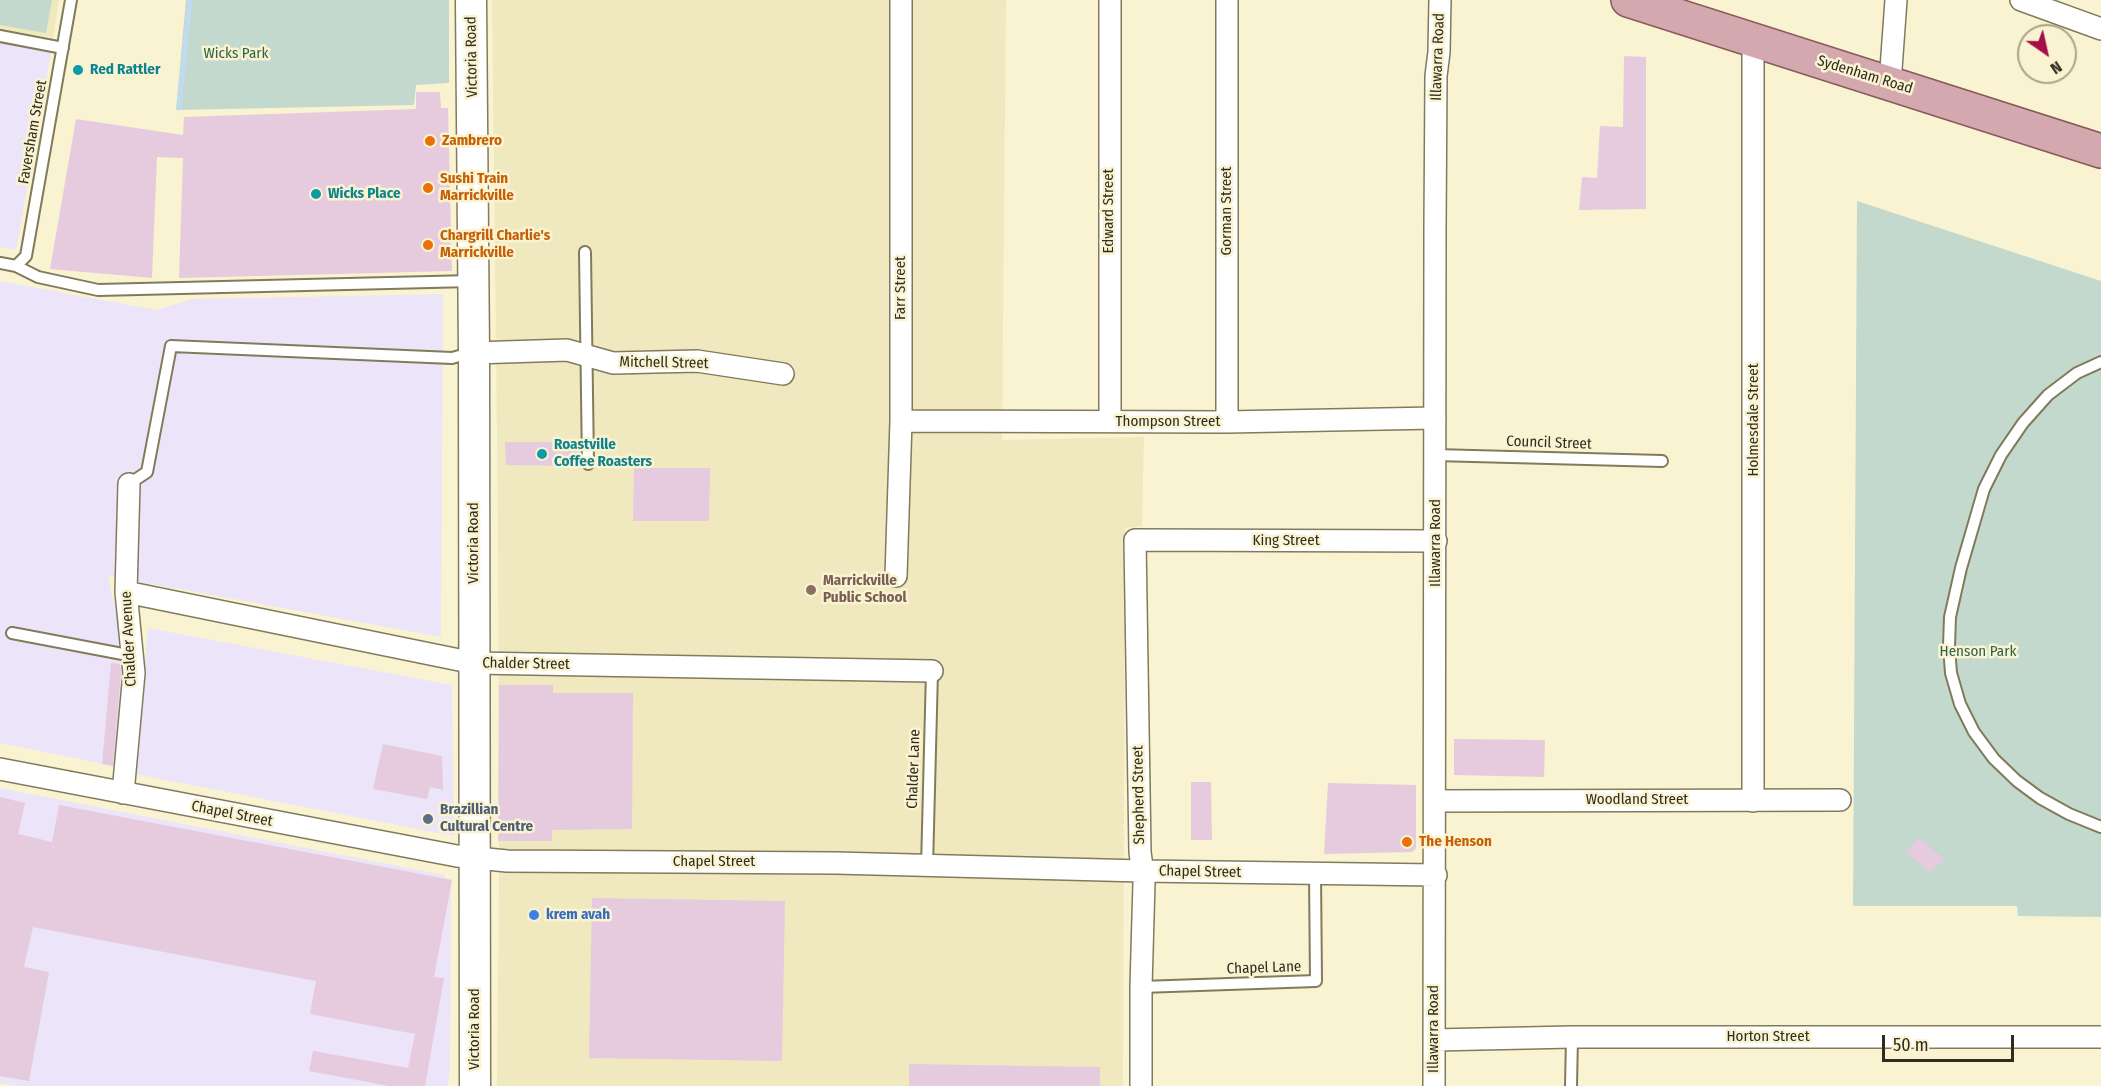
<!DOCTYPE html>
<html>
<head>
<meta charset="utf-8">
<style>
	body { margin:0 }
	#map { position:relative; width:2101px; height:1086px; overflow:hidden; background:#faf3d1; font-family:"Fira Sans Condensed",sans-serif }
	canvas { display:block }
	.north { position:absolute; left:2017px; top:24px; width:60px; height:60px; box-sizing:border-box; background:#faf3d1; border:2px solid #a9a48a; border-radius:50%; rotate:146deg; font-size:16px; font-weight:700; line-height:24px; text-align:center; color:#302d20 }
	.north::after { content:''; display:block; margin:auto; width:21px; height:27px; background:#a40e49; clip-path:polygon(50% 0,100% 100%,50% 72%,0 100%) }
	.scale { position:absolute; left:1882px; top:1035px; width:132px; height:27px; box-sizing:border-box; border:3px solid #302d20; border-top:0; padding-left:8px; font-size:18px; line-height:21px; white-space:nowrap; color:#302d20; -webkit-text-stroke:4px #faf3d1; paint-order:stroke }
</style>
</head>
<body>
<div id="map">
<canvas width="2101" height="1086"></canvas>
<div class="north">N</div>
<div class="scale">50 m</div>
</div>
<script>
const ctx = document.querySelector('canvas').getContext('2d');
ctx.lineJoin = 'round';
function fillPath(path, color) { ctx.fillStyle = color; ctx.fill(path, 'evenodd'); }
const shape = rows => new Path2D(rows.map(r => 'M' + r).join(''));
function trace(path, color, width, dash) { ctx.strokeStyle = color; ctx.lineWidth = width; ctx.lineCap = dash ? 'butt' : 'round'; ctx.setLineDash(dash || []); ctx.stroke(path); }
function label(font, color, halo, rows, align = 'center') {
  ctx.font = font + ' "Fira Sans Condensed",sans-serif'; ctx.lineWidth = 5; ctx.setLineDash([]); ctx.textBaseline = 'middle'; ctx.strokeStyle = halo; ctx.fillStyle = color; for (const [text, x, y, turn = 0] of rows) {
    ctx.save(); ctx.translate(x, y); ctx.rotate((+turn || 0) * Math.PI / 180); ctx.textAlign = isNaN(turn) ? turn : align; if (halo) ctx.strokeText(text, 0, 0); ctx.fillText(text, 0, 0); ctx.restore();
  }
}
const built = shape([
	[0,0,59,0,53,38,0,29],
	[492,0,1006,0,1002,440,1144,437,1142,526,1125,528,1123,1086,497,1086,499,887,498,518]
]);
const industrial = shape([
	[0,43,51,53,16,250,0,247],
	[0,281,156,310,193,299,443,294,441,637,108,576,128,665,118,767,0,743],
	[148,628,452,685,454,836,135,774],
	[0,788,444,875,451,887,450,1068,448,1086,18,1086,0,1083]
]);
const green = shape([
	[0,0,52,0,46,33,0,25],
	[186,0,449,0,449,83,416,85,414,105,176,110],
	[1857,201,2101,281,2101,917,2018,916,2017,906,1853,906]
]);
const stream = shape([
	[179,108,190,0]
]);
const building = shape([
	[1624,56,1646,57,1646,209,1579,210,1582,177,1597,178,1600,126,1623,127],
	[416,92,440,92,441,108,448,108,452,271,179,278,183,158,157,157,152,278,50,269,76,119,183,135,184,117,416,109],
	[505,442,579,442,578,466,506,465],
	[634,468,710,468,709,521,633,521],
	[111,663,120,664,121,673,113,766,102,764],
	[499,685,553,685,553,693,633,693,632,829,552,830,552,841,498,841],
	[1454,739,1545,740,1544,777,1454,775],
	[383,744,442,756,443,790,430,787,427,799,373,789],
	[1191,782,1211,782,1212,840,1191,840],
	[1328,783,1416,785,1416,848,1412,852,1324,854],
	[0,797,25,803,18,834,52,842,59,805,452,880,434,977,444,978,425,1086,389,1086,309,1071,313,1051,408,1068,415,1034,310,1014,316,981,33,927,24,967,49,972,29,1081,0,1076],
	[1919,838,1944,859,1931,873,1906,852],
	[592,898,785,901,782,1061,589,1058],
	[909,1064,1100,1067,1100,1086,909,1086]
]);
const service = shape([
	[0,36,63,48],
	[585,252,588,464],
	[0,263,16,266,38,277,98,290,472,281],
	[16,266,26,256,71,0],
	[2101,362,2077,373,2048,395,2023,423,2001,455,1984,489,1961,568,1950,617,1949,646,1951,673,1960,704,1974,732,1994,759,2017,781,2040,798,2069,814,2101,827],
	[1435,455,1662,461],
	[129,484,147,472,171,346,452,358,470,353],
	[12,633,133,656],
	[927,867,932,671],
	[1141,987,1316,981,1315,873],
	[1571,1086,1572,1037]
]);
const minor = shape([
	[1227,0,1227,422],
	[2021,0,2101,29],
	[1890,83,1896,0],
	[474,353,567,350,613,363,697,361,783,374],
	[901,421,1227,422,1435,418],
	[1110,421,1110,0],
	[896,576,901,421,901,0],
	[126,592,474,663,932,671],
	[0,769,457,856,507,861,836,863,1142,871,1436,875],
	[123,793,134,673,126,592,129,484],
	[1435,801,1840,800],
	[1753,801,1753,40],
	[1434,1040,1572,1037,2101,1037],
	[1141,1086,1141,987,1144,882,1140,852,1135,540,1436,541],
	[1434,1086,1435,227,1436,76,1439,52,1440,0]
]);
const secondary = shape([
	[471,0,474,353,475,1086]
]);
const primary = shape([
	[1628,0,2101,151]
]);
const markers = [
	[78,70,6,"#0f9aa8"],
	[430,141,6,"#e8710a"],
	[428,188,6,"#e8710a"],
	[316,194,6,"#0f9aa8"],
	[428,245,6,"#e8710a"],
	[542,454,6,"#0f9aa8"],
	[811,590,6,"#8d6e63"],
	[428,819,6,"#5c6f8a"],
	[1407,842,6,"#e8710a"],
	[534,915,6,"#3f7fe0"]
];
const parkNames = [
	["Wicks Park",236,54],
	["Henson Park",1978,652]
];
const streetNames = [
	["Victoria Road",472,57,-91],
	["Illawarra Road",1438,57,-88],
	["Sydenham Road",1865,75,17],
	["Faversham Street",33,132,-80],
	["Edward Street",1109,211,-90],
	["Gorman Street",1227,211,-90],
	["Farr Street",901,288,-90],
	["Mitchell Street",664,363,1],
	["Holmesdale Street",1754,420,-90],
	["Thompson Street",1168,422],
	["Council Street",1549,443,2],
	["King Street",1286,541],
	["Victoria Road",474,543,-90],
	["Illawarra Road",1436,543,-90],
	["Chalder Avenue",129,639,-93],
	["Chalder Street",526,664,1],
	["Chalder Lane",914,769,-88],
	["Shepherd Street",1139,795,-91],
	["Woodland Street",1637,800],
	["Chapel Street",232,814,11],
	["Chapel Street",714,862],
	["Chapel Street",1200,872,1],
	["Chapel Lane",1264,968,-2],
	["Victoria Road",475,1029,-90],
	["Illawarra Road",1434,1029,-90],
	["Horton Street",1768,1037]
];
const cultureNames = [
	["Red Rattler",90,70],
	["Wicks Place",328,194],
	["Roastville",554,445],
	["Coffee Roasters",554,462]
];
const foodNames = [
	["Zambrero",442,141],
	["Sushi Train",440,179],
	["Marrickville",440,196],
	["Chargrill Charlie's",440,236],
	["Marrickville",440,253],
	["The Henson",1419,842]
];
const educationNames = [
	["Marrickville",823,581],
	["Public School",823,598]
];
const serviceNames = [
	["Brazillian",440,810],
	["Cultural Centre",440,827]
];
const shopNames = [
	["krem avah",546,915]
];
fillPath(built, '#f0e8bf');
fillPath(industrial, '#ece4f9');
fillPath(green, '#c3d9cd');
trace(stream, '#c0dbf0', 5);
fillPath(building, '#e6cade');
trace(service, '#817b5c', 14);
trace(minor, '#817b5c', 24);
trace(secondary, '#817b5c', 33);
trace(primary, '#87595a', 36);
trace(service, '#fff', 10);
trace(minor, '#fff', 21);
trace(secondary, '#fff', 30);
trace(primary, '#d3a9af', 33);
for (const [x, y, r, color] of markers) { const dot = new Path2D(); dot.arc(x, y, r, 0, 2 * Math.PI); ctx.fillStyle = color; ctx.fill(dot); trace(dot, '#faf3d1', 2); }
label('15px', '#2c634b', '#faf3d1', parkNames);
label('15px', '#302d20', '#faf3d1', streetNames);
label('bold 15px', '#0d838f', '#faf3d1', cultureNames, 'left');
label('bold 15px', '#c56008', '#faf3d1', foodNames, 'left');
label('bold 15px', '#785e54', '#faf3d1', educationNames, 'left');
label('bold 15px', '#4e5e75', '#faf3d1', serviceNames, 'left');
label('bold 15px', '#366cbe', '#faf3d1', shopNames, 'left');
</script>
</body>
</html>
